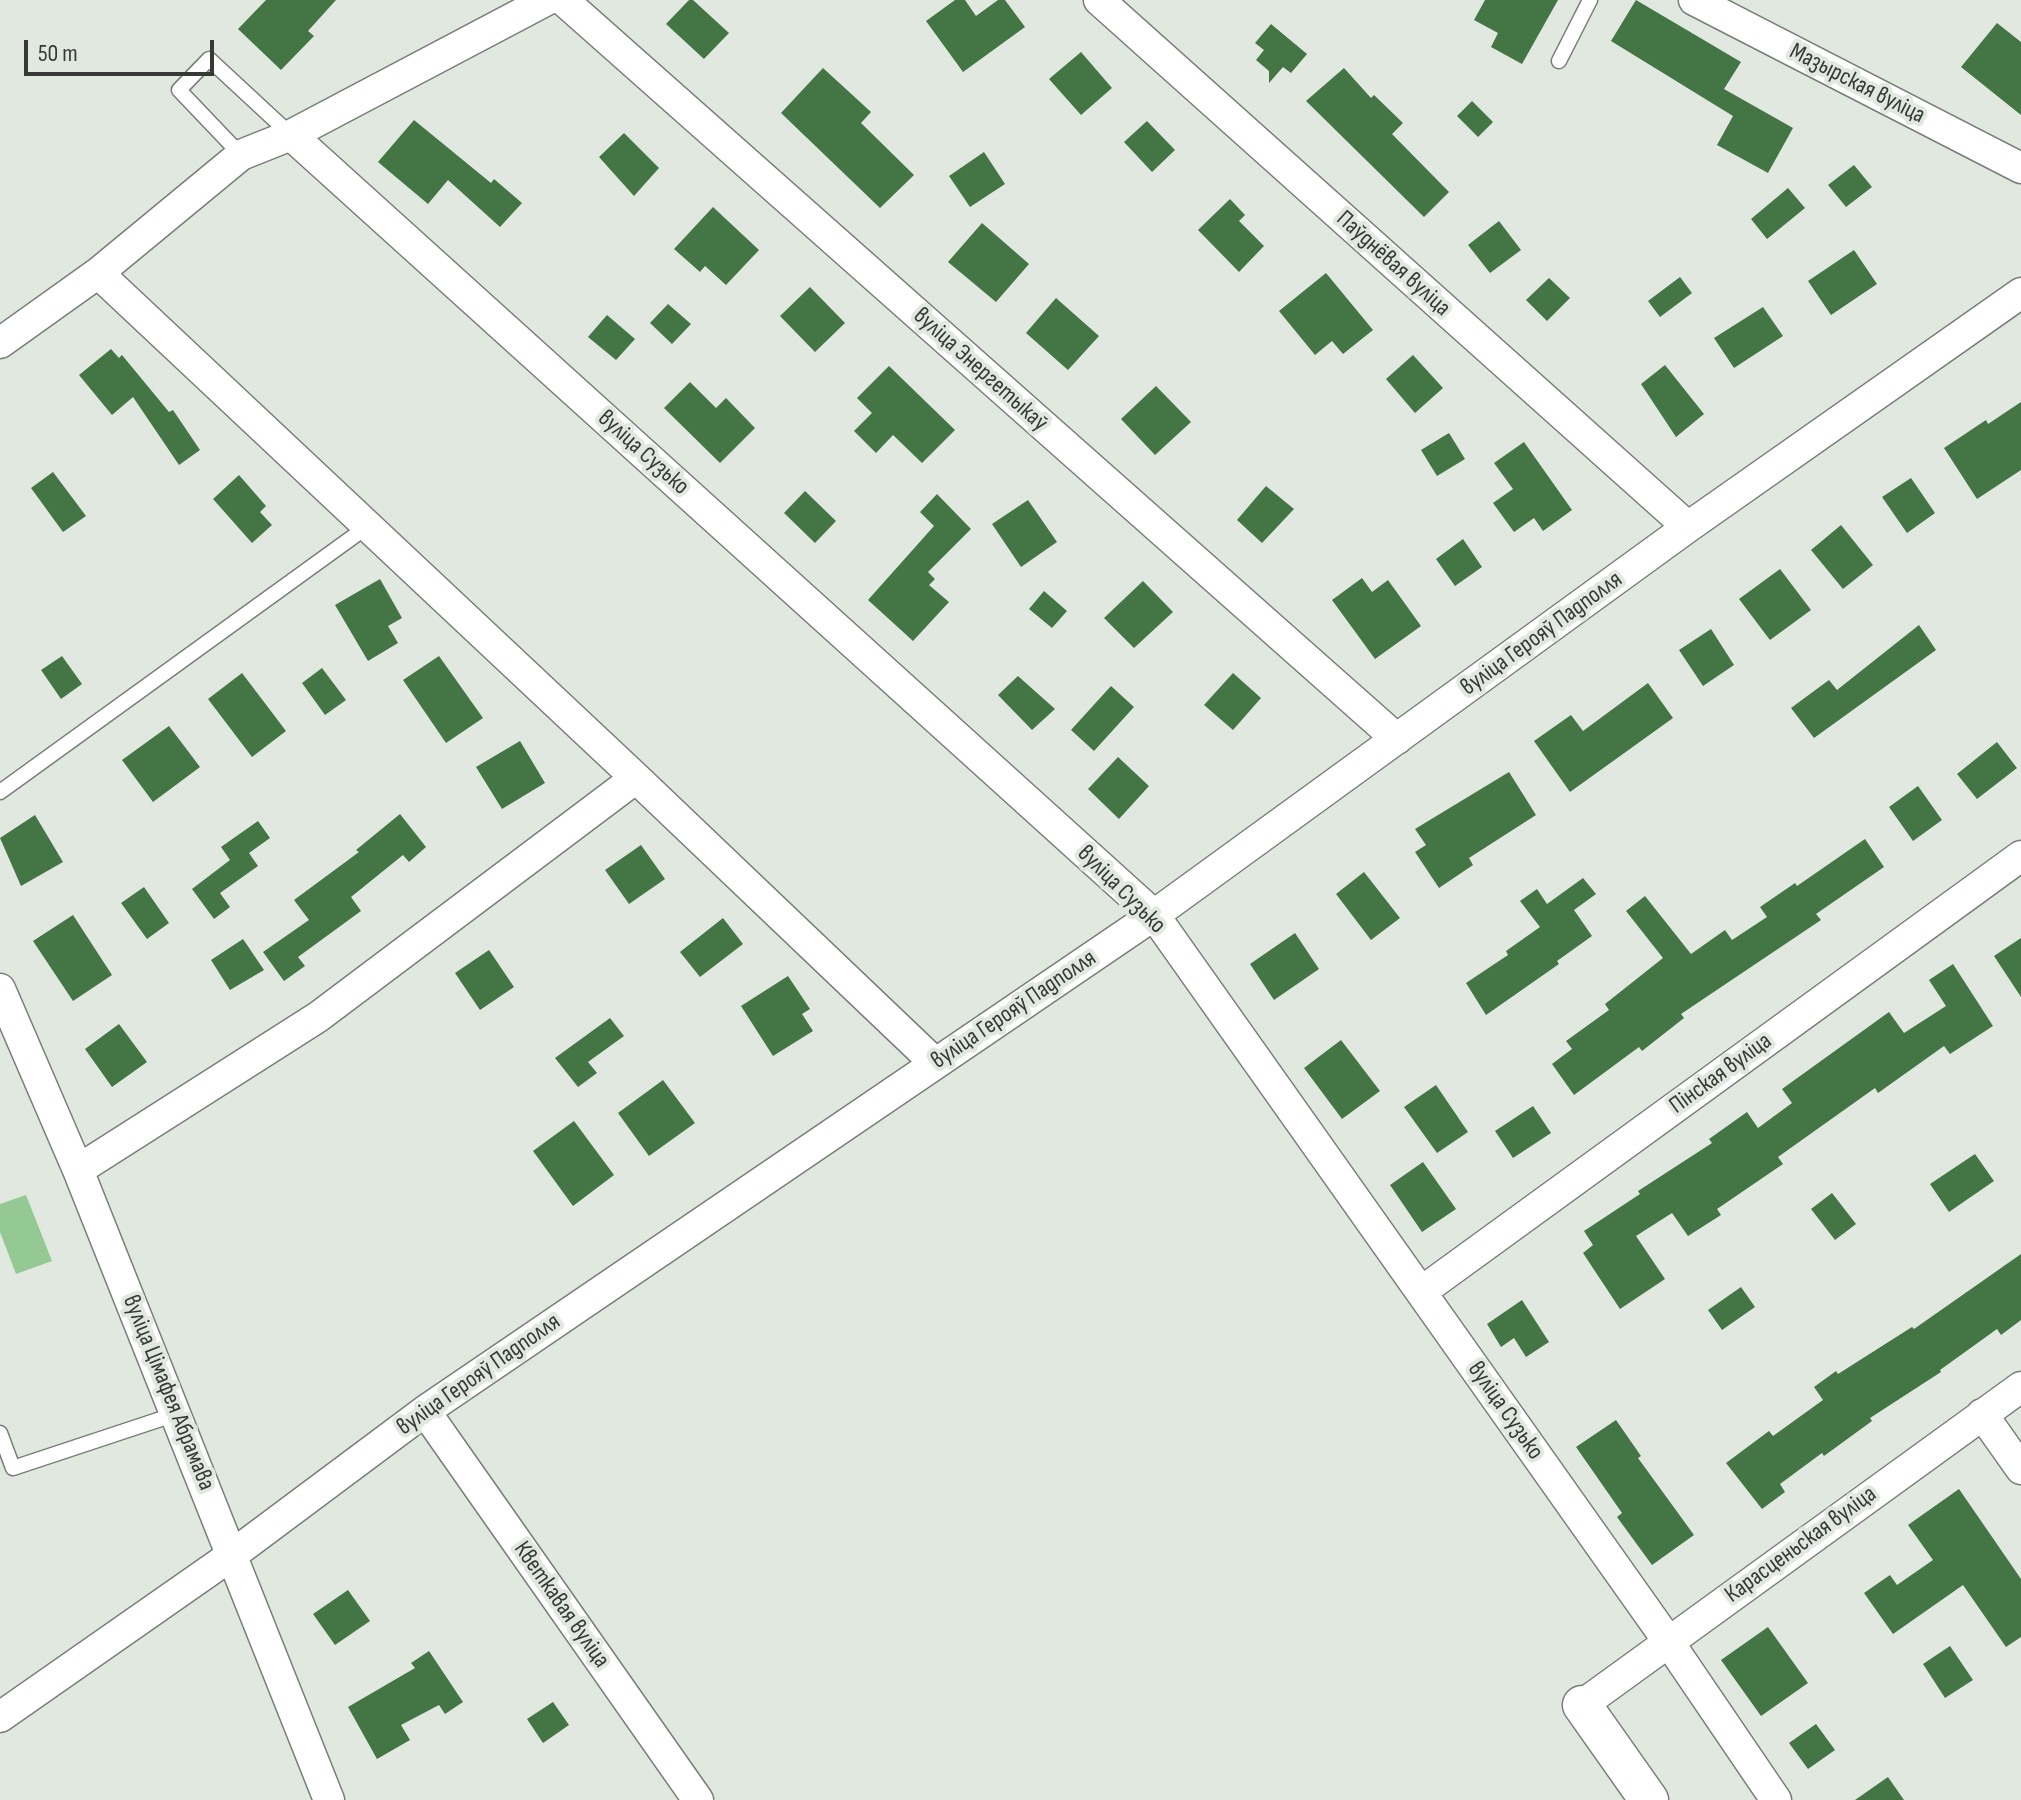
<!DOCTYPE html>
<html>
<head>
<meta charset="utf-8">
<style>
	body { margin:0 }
	#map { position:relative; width:2021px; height:1800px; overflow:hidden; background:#e1e8e0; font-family:"Sofia Sans Condensed",sans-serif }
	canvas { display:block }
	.scale { position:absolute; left:24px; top:40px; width:190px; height:36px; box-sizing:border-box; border:4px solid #363936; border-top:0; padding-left:10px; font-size:24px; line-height:28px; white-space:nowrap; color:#363936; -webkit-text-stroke:6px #e1e8e0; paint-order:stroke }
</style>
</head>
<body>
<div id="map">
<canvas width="2021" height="1800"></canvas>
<div class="scale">50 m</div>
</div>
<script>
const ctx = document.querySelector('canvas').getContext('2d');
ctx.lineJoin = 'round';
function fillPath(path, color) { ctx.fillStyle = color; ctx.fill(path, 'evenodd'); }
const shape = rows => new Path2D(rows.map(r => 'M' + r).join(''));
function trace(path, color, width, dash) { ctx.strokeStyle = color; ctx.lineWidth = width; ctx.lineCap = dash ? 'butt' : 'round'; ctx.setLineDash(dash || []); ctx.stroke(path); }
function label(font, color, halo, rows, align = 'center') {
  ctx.font = font + ' "Sofia Sans Condensed",sans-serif'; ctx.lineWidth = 8; ctx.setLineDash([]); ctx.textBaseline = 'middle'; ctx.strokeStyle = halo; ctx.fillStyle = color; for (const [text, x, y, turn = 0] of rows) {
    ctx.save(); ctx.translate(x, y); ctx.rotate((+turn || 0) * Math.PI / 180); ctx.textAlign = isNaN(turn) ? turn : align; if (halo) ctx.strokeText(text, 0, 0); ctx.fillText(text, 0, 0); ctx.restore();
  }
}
const green = shape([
	[26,1195,52,1261,16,1274,0,1232,0,1204]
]);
const building = shape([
	[266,0,336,0,308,31,314,36,281,70,238,29],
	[689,0,693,0,729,33,704,59,666,24],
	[955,0,965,0,976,16,998,0,1005,0,1025,27,963,72,926,21],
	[1485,0,1558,0,1522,64,1491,47,1498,33,1474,20],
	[1636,0,1741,62,1724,89,1793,128,1768,173,1717,145,1733,116,1611,41],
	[1997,23,2021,42,2021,115,1961,67],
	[1271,24,1307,54,1291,73,1283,67,1269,83,1269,71,1256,60,1264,50,1255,43],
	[1081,52,1112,88,1081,115,1049,79],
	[823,68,871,112,861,123,914,175,880,208,781,113],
	[1344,68,1371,98,1374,95,1403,123,1392,134,1449,192,1424,217,1306,101],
	[1472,101,1493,122,1478,137,1457,116],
	[414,120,491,183,494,179,522,203,500,227,448,180,428,204,378,162],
	[1147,121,1175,150,1152,172,1124,142],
	[624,133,659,168,634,196,599,157],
	[984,152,1005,184,970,207,949,176],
	[1854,165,1872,187,1846,207,1828,185],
	[1788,188,1805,208,1767,239,1751,219],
	[1230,199,1245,215,1239,221,1264,246,1239,272,1198,230],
	[713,207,759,250,726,285,705,266,700,272,674,249],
	[1499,221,1521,250,1490,273,1468,245],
	[982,223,1029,264,996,302,948,262],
	[1854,250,1877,284,1831,315,1808,281],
	[1326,273,1373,330,1343,354,1332,341,1315,355,1279,311],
	[1680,277,1692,293,1660,317,1648,301],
	[1549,278,1570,298,1547,321,1526,300],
	[810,287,845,323,815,352,780,316],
	[1056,298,1099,336,1068,370,1026,333],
	[668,304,691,324,672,344,650,323],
	[1763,307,1783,336,1734,368,1714,338],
	[607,315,635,339,616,360,588,337],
	[111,349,119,358,122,355,169,412,173,410,200,450,179,465,133,397,112,415,79,375],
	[1413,355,1443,388,1415,413,1386,379],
	[1665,365,1704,414,1676,437,1641,384],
	[889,366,955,430,922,463,893,435,876,453,854,431,872,413,857,398],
	[690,382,716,408,726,398,755,428,720,463,664,408],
	[1156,386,1191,422,1155,455,1121,419],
	[2021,402,2021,470,1977,499,1944,448,1986,420,1988,424],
	[1449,433,1465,459,1437,476,1421,450],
	[1524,442,1572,510,1543,531,1534,518,1514,532,1493,503,1513,489,1494,463],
	[53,472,86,516,63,532,31,488],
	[239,475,266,506,260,512,272,525,252,543,213,499],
	[1911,478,1935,513,1907,533,1882,497],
	[1266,486,1294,509,1262,543,1237,520],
	[805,491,836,521,815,543,784,513],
	[937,494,971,529,928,572,935,579,929,585,949,602,913,641,868,600,934,526,920,512],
	[1028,500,1057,542,1021,567,992,524],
	[1841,525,1873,565,1843,589,1811,550],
	[1463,539,1482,567,1455,586,1436,559],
	[1780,569,1811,610,1770,640,1739,599],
	[1362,578,1372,592,1388,580,1421,626,1375,659,1332,600],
	[380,579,402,618,388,626,398,643,368,661,335,605],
	[1143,581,1173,612,1134,648,1104,618],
	[1044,591,1067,611,1052,628,1029,609],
	[1919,625,1936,650,1814,738,1791,708,1829,680,1837,690],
	[1711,629,1734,665,1703,686,1679,650],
	[62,656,82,684,61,699,41,670],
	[439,656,483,718,446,743,403,680],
	[322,668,346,700,325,715,302,683],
	[242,673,286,731,252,757,208,699],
	[1233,673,1261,698,1233,730,1204,705],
	[1018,676,1055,709,1032,730,998,695],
	[1648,683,1673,718,1570,792,1534,741,1571,715,1583,731],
	[1111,686,1134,707,1094,751,1071,730],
	[169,726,200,767,153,802,122,760],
	[520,741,545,783,502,809,476,767],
	[1997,742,2017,768,1977,799,1957,774],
	[1118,757,1149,786,1119,819,1088,789],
	[1509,772,1536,815,1469,858,1473,865,1439,888,1415,852,1426,845,1415,829],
	[1918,786,1942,820,1913,841,1889,807],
	[400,814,426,847,409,862,403,855,351,897,361,911,298,957,305,966,284,981,263,952,309,920,294,900,359,852,356,850],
	[35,815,63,862,21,886,0,838],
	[258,821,270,838,249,853,258,866,220,893,230,907,214,919,192,889,230,860,221,847],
	[1865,839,1884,867,1816,914,1821,920,1681,1014,1684,1018,1642,1051,1639,1047,1574,1095,1552,1064,1572,1049,1566,1041,1609,1010,1605,1004,1663,958,1626,911,1645,896,1691,954,1725,930,1732,940,1767,917,1760,907,1795,883,1797,886],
	[641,845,665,879,629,904,605,870],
	[1364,872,1400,918,1371,940,1336,894],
	[1583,878,1596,894,1574,910,1592,936,1557,961,1559,964,1486,1015,1466,983,1508,955,1506,951,1540,927,1520,901,1537,889,1547,904],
	[144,887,169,923,147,939,121,903],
	[73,915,112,975,73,1001,33,941],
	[723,918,743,944,700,977,680,952],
	[1295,933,1319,969,1274,1000,1250,964],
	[2021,938,2021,997,1994,956],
	[243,939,264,970,230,990,211,960],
	[489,950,514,987,480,1010,455,973],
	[1953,964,1993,1026,1950,1054,1944,1046,1878,1093,1875,1088,1778,1157,1783,1164,1717,1209,1721,1215,1688,1236,1672,1213,1636,1236,1665,1279,1620,1309,1583,1253,1593,1245,1584,1231,1640,1194,1638,1191,1712,1143,1709,1139,1747,1112,1758,1128,1792,1103,1782,1089,1889,1012,1904,1033,1946,1006,1929,980],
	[788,976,810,1009,802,1014,813,1031,773,1056,741,1006],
	[610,1018,624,1036,588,1062,597,1073,578,1087,555,1058],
	[119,1024,147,1062,112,1087,85,1049],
	[1341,1040,1380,1091,1342,1119,1304,1068],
	[663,1080,695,1123,649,1156,618,1113],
	[1436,1085,1468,1132,1437,1153,1404,1107],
	[1533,1106,1551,1133,1513,1158,1495,1131],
	[574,1121,614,1175,573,1206,533,1151],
	[1975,1154,1994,1181,1949,1212,1930,1184],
	[1423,1162,1456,1209,1422,1232,1390,1185],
	[1832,1193,1856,1224,1835,1240,1811,1209],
	[2021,1254,2021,1320,2001,1335,1997,1329,1940,1370,1941,1372,1870,1418,1872,1421,1824,1456,1822,1453,1780,1484,1785,1492,1762,1509,1726,1463,1769,1431,1773,1436,1823,1400,1814,1387,1836,1371,1838,1374,1912,1327,1914,1329],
	[1741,1287,1755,1307,1722,1330,1708,1310],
	[1522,1300,1549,1342,1526,1357,1514,1338,1501,1347,1487,1324],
	[1616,1420,1641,1456,1638,1458,1694,1535,1652,1565,1617,1517,1622,1513,1576,1447],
	[1959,1489,2021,1579,2021,1637,2006,1647,1963,1585,1893,1634,1864,1593,1890,1575,1897,1585,1933,1560,1908,1525],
	[348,1590,370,1621,335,1645,313,1614],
	[1768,1627,1808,1683,1761,1716,1721,1660],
	[1950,1646,1973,1680,1945,1698,1923,1664],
	[429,1651,463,1702,445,1714,439,1705,401,1725,410,1740,377,1759,348,1707,415,1668,411,1663],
	[553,1702,569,1725,543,1743,527,1719],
	[1816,1724,1835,1750,1808,1769,1789,1743],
	[1888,1777,1904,1800,1855,1800]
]);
const service = shape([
	[1559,61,1590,0],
	[241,155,179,90,209,59,291,135],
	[0,792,368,526],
	[0,1433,13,1468,176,1414]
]);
const minor = shape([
	[563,0,1397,739],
	[1099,0,1688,527],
	[1694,0,2021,168],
	[291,135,1154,915,1668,1641,1776,1800],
	[98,273,636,778,935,1063],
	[0,343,98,273,241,155,291,135,547,0],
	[0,989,78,1170,329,1800],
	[78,1170,318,1017,636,778],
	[1421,1292,2021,856],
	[425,1411,698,1800],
	[1982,1414,2021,1469],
	[1582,1705,2021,1387],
	[0,1717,232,1555,425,1411,1154,915,1688,527,2021,293]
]);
const tertiary = shape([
	[1582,1705,1649,1800]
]);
const streetNames = [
	["Мазырская вуліца",1857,84,27],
	["Паўднёвая вуліца",1393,264,42],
	["вуліца Энергетыкаў",980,370,42],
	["вуліца Сузько",643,453,42],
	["вуліца Герояў Падполля",1542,634,-36],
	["вуліца Сузько",1121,890,45],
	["вуліца Герояў Падполля",1014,1010,-34],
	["Пінская вуліца",1721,1074,-36],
	["вуліца Герояў Падполля",479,1375,-35],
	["вуліца Цімафея Абрамава",168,1393,68],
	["вуліца Сузько",1505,1411,55],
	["Карасценьская вуліца",1801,1545,-36],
	["Кветкавая вуліца",561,1605,55]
];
fillPath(green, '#95c993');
fillPath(building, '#447544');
trace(service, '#777e77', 17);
trace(minor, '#777e77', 33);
trace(tertiary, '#777e77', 41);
trace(service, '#fff', 14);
trace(minor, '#fff', 30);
trace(tertiary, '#fff', 38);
label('24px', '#363936', '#e1e8e0', streetNames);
</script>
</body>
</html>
